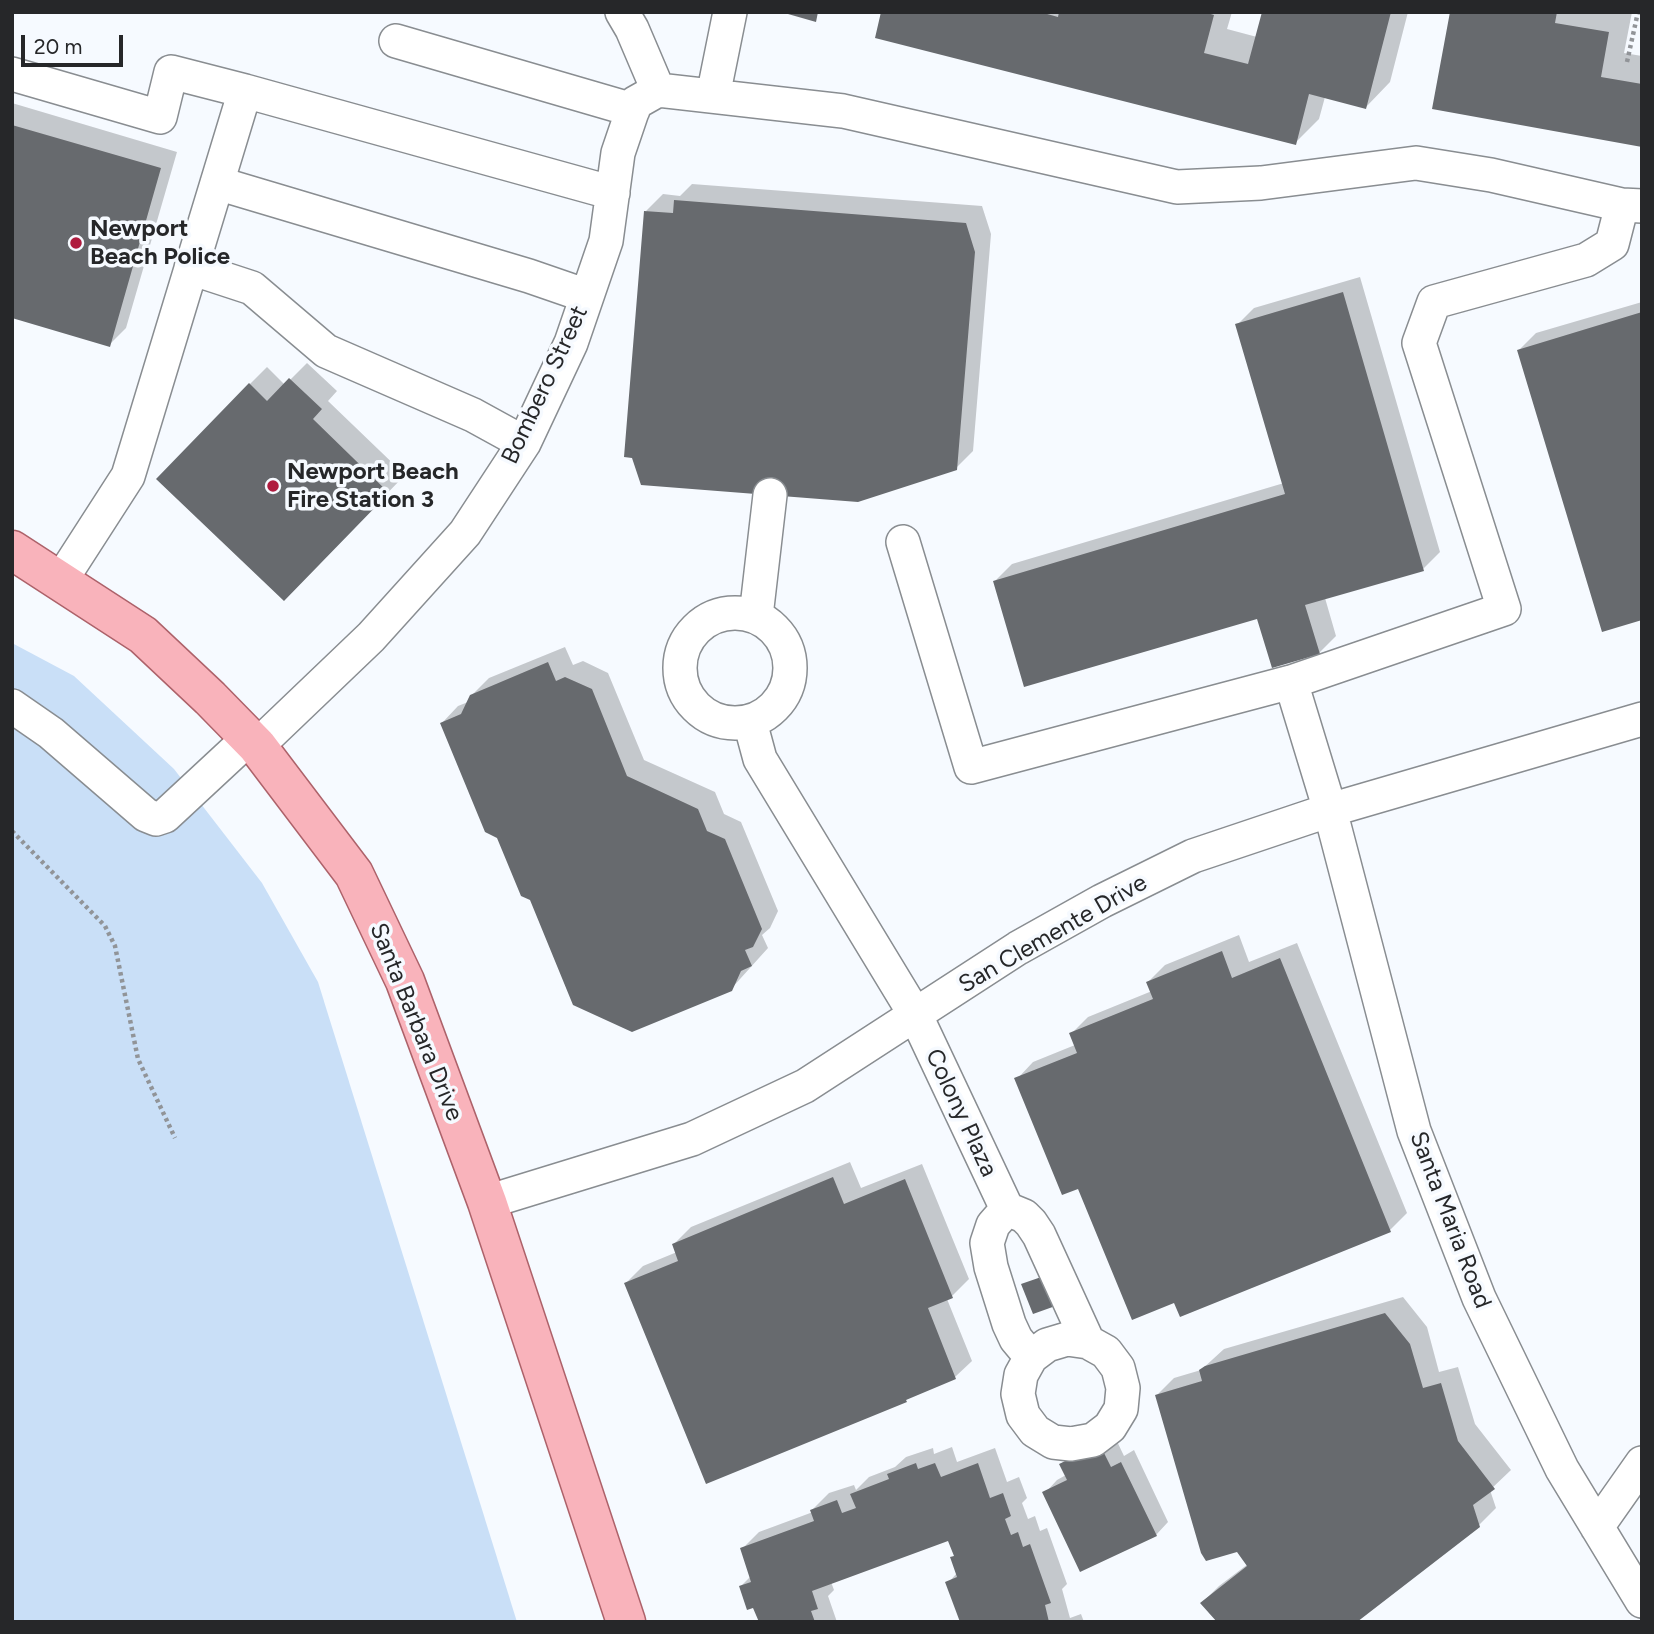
<!DOCTYPE html>
<html>
<head>
<meta charset="utf-8">
<style>
	body { margin:0 }
	#map { position:relative; width:1654px; height:1634px; overflow:hidden; background:#f6faff; font-family:Figtree,sans-serif }
	canvas { display:block }
	.frame { position:absolute; inset:0; border:14px solid #262729; pointer-events:none }
	.scale { position:absolute; left:21px; top:35px; width:102px; height:32px; box-sizing:border-box; border:4px solid #262729; border-top:0; padding-left:9px; font-size:21px; line-height:24px; white-space:nowrap; color:#262729; -webkit-text-stroke:5px #f6faff; paint-order:stroke }
</style>
</head>
<body>
<div id="map">
<canvas width="1654" height="1634"></canvas>
<div class="frame"></div>
<div class="scale">20 m</div>
</div>
<script>
const ctx = document.querySelector('canvas').getContext('2d');
ctx.lineJoin = 'round';
function fillPath(path, color) { ctx.fillStyle = color; ctx.fill(path, 'evenodd'); }
const shape = rows => new Path2D(rows.map(r => 'M' + r).join(''));
function trace(path, color, width, dash) { ctx.strokeStyle = color; ctx.lineWidth = width; ctx.lineCap = dash ? 'butt' : 'round'; ctx.setLineDash(dash || []); ctx.stroke(path); }
function label(font, color, halo, rows, align = 'center') {
  ctx.font = font + ' Figtree,sans-serif'; ctx.lineWidth = 7; ctx.setLineDash([]); ctx.textBaseline = 'middle'; ctx.strokeStyle = halo; ctx.fillStyle = color; for (const [text, x, y, turn = 0] of rows) {
    ctx.save(); ctx.translate(x, y); ctx.rotate((+turn || 0) * Math.PI / 180); ctx.textAlign = isNaN(turn) ? turn : align; if (halo) ctx.strokeText(text, 0, 0); ctx.fillText(text, 0, 0); ctx.restore();
  }
}
const green = shape([
	[12,643,74,676,174,769,262,883,318,982,517,1622,12,1622]
]);
const shadow = shape([
	[883,12,1232,12,1227,29,1257,37,1264,12,1408,12,1390,82,1366,107,1325,97,1319,119,1295,143],
	[1452,12,1632,12,1624,53,1642,56,1642,145],
	[12,103,177,152,126,328,109,345,12,316],
	[692,184,982,206,991,234,973,451,956,468,646,211,663,194,680,196],
	[1360,277,1440,552,1423,569,1325,598,1336,636,1319,653,1259,617,995,581,1012,564,1284,483,1237,325,1254,308],
	[1642,302,1642,618,1519,350,1536,333],
	[307,363,337,391,328,401,405,475,301,582,250,384,267,367,285,385],
	[565,647,573,665,583,661,608,673,644,760,715,792,724,814,741,822,778,911,770,928,762,935,768,948,731,989,532,899,442,723,458,706,468,702,471,696,489,678],
	[1239,935,1249,962,1297,943,1407,1213,1390,1230,1175,1301,1079,1186,1017,1079,1033,1062,1075,1045,1071,1034,1088,1017,1152,991,1148,982,1165,965],
	[850,1162,861,1188,922,1164,969,1279,952,1296,947,1299,972,1361,955,1377,910,1396,906,1400,707,1482,626,1283,643,1266,677,1252,674,1244,691,1227],
	[1403,1297,1427,1327,1439,1372,1458,1367,1475,1424,1511,1470,1490,1490,1496,1508,1479,1525,1202,1603,1219,1586,1248,1564,1157,1395,1174,1378,1201,1370,1224,1349],
	[1113,1433,1124,1456,1134,1450,1168,1522,1156,1535,1045,1493,1057,1480,1066,1475,1061,1464,1074,1452],
	[952,1447,957,1462,995,1448,1007,1482,1019,1477,1027,1498,1022,1503,1028,1519,1035,1516,1040,1531,1047,1528,1067,1584,1062,1589,1070,1618,1081,1614,1084,1622,974,1622,948,1583,957,1573,952,1558,955,1555,949,1539,831,1582,834,1590,828,1596,837,1622,761,1622,754,1606,741,1586,751,1576,742,1549,759,1532,813,1512,812,1510,829,1493,854,1485,856,1490,869,1477,895,1467,906,1457,933,1448,934,1454]
]);
const building = shape([
	[781,12,818,12,816,22],
	[881,12,1040,12,1058,17,1059,12,1204,12,1214,15,1204,53,1248,64,1262,12,1391,12,1366,109,1309,94,1296,145,875,38],
	[1450,12,1557,12,1555,23,1609,32,1601,77,1642,84,1642,147,1432,109],
	[12,125,161,168,110,347,12,318],
	[674,200,966,223,975,252,957,470,858,502,641,485,632,458,624,457,644,211,673,213],
	[1343,292,1424,571,1305,605,1320,654,1272,668,1257,619,1024,687,993,581,1285,494,1235,324],
	[1642,312,1642,620,1602,632,1517,350],
	[289,378,322,409,313,419,389,493,284,601,156,479,249,383,267,401],
	[548,662,556,681,565,677,592,689,627,776,698,809,707,831,725,839,762,929,753,947,745,950,752,966,741,971,732,991,632,1032,573,1005,530,900,521,896,497,838,485,832,440,723,461,714,470,695],
	[1222,951,1232,978,1280,958,1391,1232,1180,1317,1174,1303,1132,1320,1078,1189,1062,1195,1014,1078,1077,1053,1069,1033,1153,999,1146,982],
	[833,1177,844,1204,905,1179,953,1298,928,1308,956,1379,906,1400,907,1402,706,1484,624,1283,678,1261,672,1244],
	[1050,1274,1061,1304,1033,1314,1021,1284],
	[1385,1313,1410,1344,1423,1388,1441,1383,1458,1441,1495,1489,1473,1505,1480,1527,1357,1622,1217,1622,1200,1603,1247,1566,1237,1552,1206,1561,1201,1553,1155,1395,1202,1381,1199,1370,1205,1366],
	[1100,1445,1111,1467,1121,1462,1157,1536,1080,1572,1042,1492,1067,1480,1059,1464],
	[916,1463,918,1469,935,1463,941,1477,978,1463,990,1498,1003,1493,1011,1516,1005,1519,1011,1535,1018,1532,1023,1547,1030,1544,1051,1603,1045,1605,1049,1622,960,1622,945,1582,957,1577,950,1557,954,1556,948,1541,812,1591,818,1609,811,1611,815,1622,759,1622,753,1608,747,1610,739,1586,751,1582,740,1548,814,1521,810,1510,837,1500,842,1513,856,1508,850,1494,889,1479,887,1474]
]);
const path = shape([
	[1627,62,1638,12],
	[12,831,105,926,115,946,138,1059,175,1138]
]);
const minor = shape([
	[622,12,632,29,658,90],
	[396,41,633,110],
	[12,74,160,117,171,72,245,91],
	[713,96,730,12],
	[217,183,529,276,587,296],
	[191,268,252,288,326,351,473,415,524,443],
	[903,542,971,767,1291,682,1504,609,1419,343,1434,302,1586,260,1612,244,1622,205],
	[61,580,128,476,245,91,613,193],
	'680 668a55 55 0 1 1 110 0a55 55 0 1 1-110 0Z',
	[756,616,770,495],
	[1291,682,1330,810,1414,1131,1479,1298,1562,1469,1642,1601],
	[12,706,51,733,146,815,156,819,165,816,249,738],
	[750,722,760,759,916,1016,1007,1209,1024,1216,1031,1223,1039,1235,1088,1342,1106,1352,1118,1368,1123,1388,1121,1409,1110,1427,1093,1440,1071,1444,1053,1442,1035,1431,1023,1415,1018,1394,1021,1375,1031,1357,1047,1345,1067,1339,1088,1342],
	[257,746,371,637,465,533,524,443,571,343,606,241,618,153,635,103,658,90,843,111,1177,187,1261,183,1416,163,1491,175,1622,205,1642,206],
	[487,1202,692,1139,805,1086,1018,948,1102,901,1193,856,1330,810,1642,719],
	[1007,1209,993,1225,987,1243,991,1267,1009,1324,1016,1339,1031,1357],
	[1597,1527,1642,1463]
]);
const major = shape([
	[12,550,143,635,210,698,257,746,354,874,405,981,487,1202,626,1622]
]);
const markers = [
	[76,243,7,"#af1b3e"],
	[273,486,7,"#af1b3e"]
];
const poiNames = [
	["Newport",90,229],
	["Beach Police",90,257],
	["Newport Beach",287,472],
	["Fire Station 3",287,500]
];
const streetNames = [
	["Bombero Street",545,385,-65],
	["San Clemente Drive",1053,934,-30],
	["Santa Barbara Drive",416,1022,68],
	["Colony Plaza",961,1113,65],
	["Santa Maria Road",1450,1220,69]
];
fillPath(green, '#c9dff7');
fillPath(shadow, '#0003');
fillPath(building, '#676a6e');
trace(minor, '#898d91', 36);
trace(major, '#ad626a', 41);
trace(path, '#919498', 4.5, [3.5, 3.5]);
trace(minor, '#fff', 33);
trace(major, '#f9b3bb', 38);
for (const [x, y, r, color] of markers) { const dot = new Path2D(); dot.arc(x, y, r, 0, 2 * Math.PI); ctx.fillStyle = color; ctx.fill(dot); trace(dot, '#f6faff', 2.5); }
label('bold 24px', '#262729', '#f6faff', poiNames, 'left');
label('24px', '#262729', '#f6faff', streetNames);
</script>
</body>
</html>
